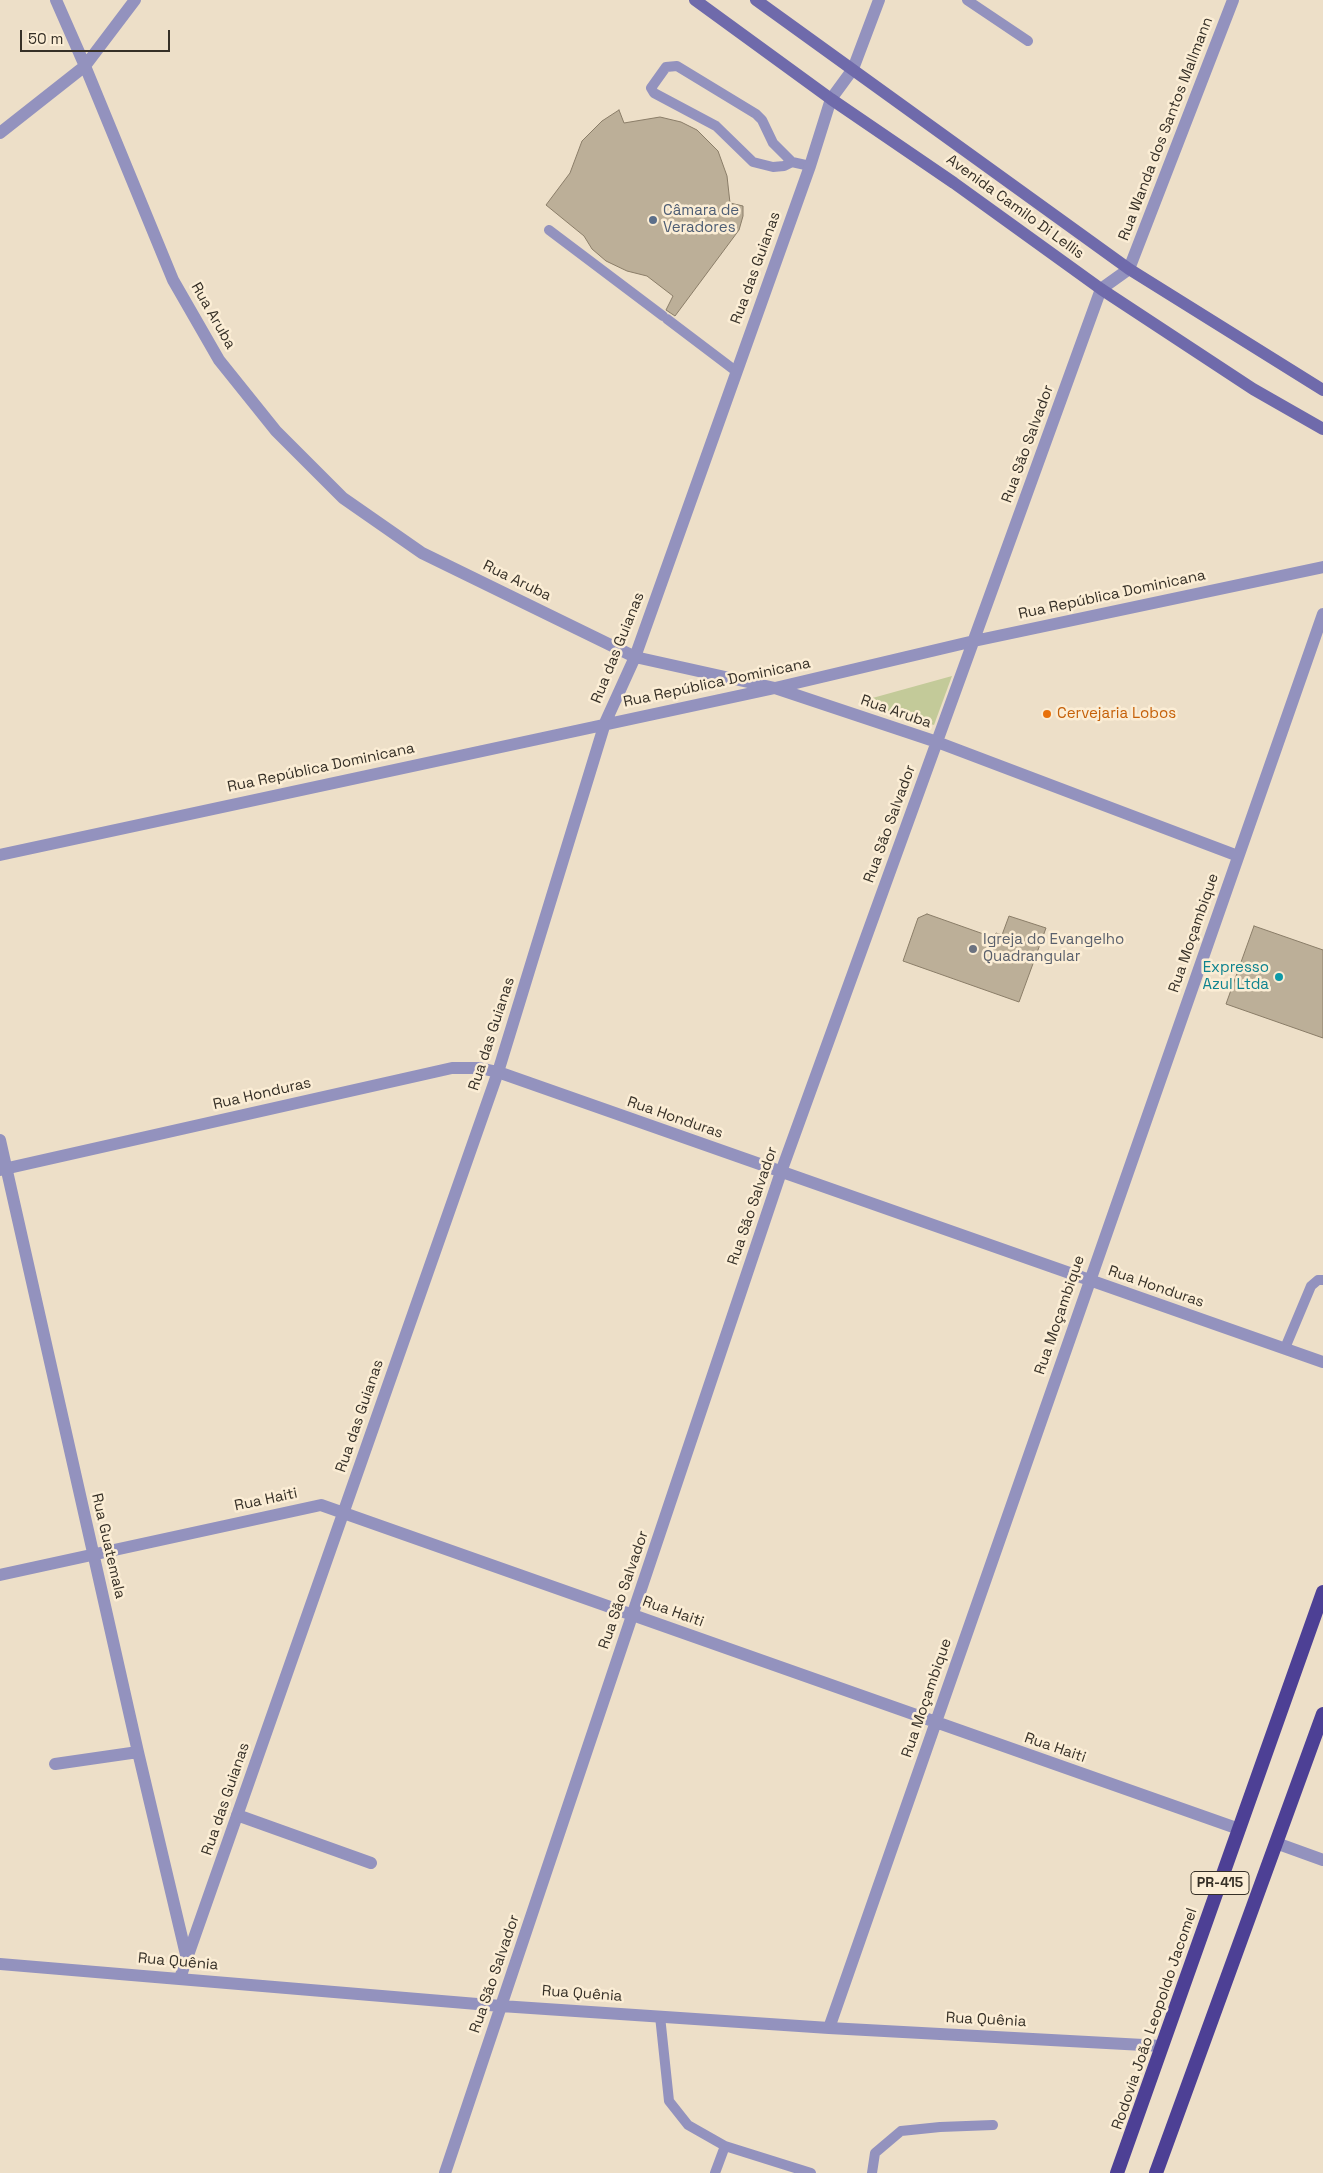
<!DOCTYPE html>
<html>
<head>
<meta charset="utf-8">
<style>
	body { margin:0 }
	#map { position:relative; width:1323px; height:2173px; overflow:hidden; background:#eddfc8; font-family:"Space Grotesk",sans-serif }
	canvas { display:block }
	.scale { position:absolute; left:20px; top:30px; width:150px; height:22px; box-sizing:border-box; border:2px solid #363027; border-top:0; padding-left:6px; font-size:15px; line-height:18px; white-space:nowrap; color:#363027; -webkit-text-stroke:4px #fbedd5; paint-order:stroke }
</style>
</head>
<body>
<div id="map">
<canvas width="1323" height="2173"></canvas>
<div class="scale">50 m</div>
</div>
<script>
const ctx = document.querySelector('canvas').getContext('2d');
ctx.lineJoin = 'round';
function fillPath(path, color) { ctx.fillStyle = color; ctx.fill(path, 'evenodd'); }
const shape = rows => new Path2D(rows.map(r => 'M' + r).join(''));
function trace(path, color, width, dash) { ctx.strokeStyle = color; ctx.lineWidth = width; ctx.lineCap = dash ? 'butt' : 'round'; ctx.setLineDash(dash || []); ctx.stroke(path); }
function label(font, color, halo, rows, align = 'center') {
  ctx.font = font + ' "Space Grotesk",sans-serif'; ctx.lineWidth = 5; ctx.setLineDash([]); ctx.textBaseline = 'middle'; ctx.strokeStyle = halo; ctx.fillStyle = color; for (const [text, x, y, turn = 0] of rows) {
    ctx.save(); ctx.translate(x, y); ctx.rotate((+turn || 0) * Math.PI / 180); ctx.textAlign = isNaN(turn) ? turn : align; if (halo) ctx.strokeText(text, 0, 0); ctx.fillText(text, 0, 0); ctx.restore();
  }
}
const green = shape([
	[952,676,934,725,858,702]
]);
const building = shape([
	[619,110,624,123,660,117,681,122,697,130,718,151,727,176,730,203,743,206,743,216,739,230,675,316,666,310,673,296,647,276,627,271,606,261,592,249,584,236,546,205,570,173,582,141,602,121,619,110],
	[927,914,992,937,996,933,1002,935,1009,916,1046,928,1019,1002,903,961,918,918,927,914],
	[1254,926,1323,950,1323,1038,1226,1004,1254,926]
]);
const service = shape([
	[967,0,1028,41],
	[792,162,784,166,773,167,753,162,716,126,654,93,651,88,666,67,677,66,756,114,762,120,773,143,792,162,810,166],
	[549,230,663,316],
	[667,319,737,372],
	[1285,1348,1311,1286,1318,1280,1323,1280],
	[660,2016,669,2101,688,2125,725,2146,811,2173],
	[715,2173,725,2146],
	[872,2173,875,2153,901,2131,940,2127,993,2125]
]);
const minor = shape([
	[56,0,85,66,173,280,219,360,276,431,343,498,422,553,635,657,775,688,937,742,1238,856],
	[0,133,85,66,135,0],
	[0,855,775,688,974,641,1323,567],
	[0,1140,138,1752,187,1959],
	[0,1170,452,1068,479,1068,498,1072,1323,1362],
	[0,1575,321,1505,1239,1829],
	[55,1764,138,1752],
	[237,1815,371,1863],
	[1276,1843,1323,1860],
	[0,1964,501,2006,829,2028,1162,2046],
	[180,1978,498,1072,605,723,635,657,810,166,831,99,853,69,879,0],
	[829,2028,1323,614],
	[445,2173,781,1172,1101,289,1129,269,1233,0]
]);
const secondary = shape([
	[695,0,831,99,954,183,1101,289,1253,389,1323,429],
	[756,0,1129,269,1323,390]
]);
const trunk = shape([
	[1117,2173,1323,1592],
	[1156,2173,1323,1714]
]);
const markers = [
	[653,220,5,"#5c6f8a"],
	[1047,714,5,"#e8710a"],
	[973,949,5,"#6b7280"],
	[1279,977,5,"#0f9aa8"]
];
const shields = [
	[1220,1883,58]
];
const shieldNames = [
	["PR-415",1220,1883]
];
const streetNames = [
	["Rua Wanda dos Santos Mallmann",1166,129,-69],
	["Avenida Camilo Di Lellis",1015,207,36],
	["Rua das Guianas",756,268,-70],
	["Rua Aruba",213,316,60],
	["Rua São Salvador",1028,444,-70],
	["Rua Aruba",517,581,26],
	["Rua República Dominicana",1112,595,-12],
	["Rua das Guianas",618,648,-68],
	["Rua República Dominicana",717,683,-12],
	["Rua Aruba",896,712,19],
	["Rua República Dominicana",321,768,-12],
	["Rua São Salvador",890,824,-70],
	["Rua Moçambique",1194,933,-71],
	["Rua das Guianas",492,1034,-72],
	["Rua Honduras",262,1094,-13],
	["Rua Honduras",675,1118,19],
	["Rua São Salvador",753,1206,-71],
	["Rua Honduras",1156,1287,19],
	["Rua Moçambique",1060,1315,-71],
	["Rua das Guianas",360,1416,-71],
	["Rua Haiti",266,1500,-12],
	["Rua Guatemala",108,1546,77],
	["Rua São Salvador",624,1590,-71],
	["Rua Haiti",673,1612,20],
	["Rua Moçambique",927,1698,-71],
	["Rua Haiti",1055,1748,19],
	["Rua das Guianas",226,1799,-71],
	["Rua Quênia",178,1962,5],
	["Rua São Salvador",495,1974,-71],
	["Rua Quênia",582,1994,4],
	["Rodovia João Leopoldo Jacomel",1155,2019,-71],
	["Rua Quênia",986,2020,3]
];
const serviceNames = [
	["Câmara de",663,211],
	["Veradores",663,228]
];
const foodNames = [
	["Cervejaria Lobos",1057,714]
];
const worshipNames = [
	["Igreja do Evangelho",983,940],
	["Quadrangular",983,957]
];
const cultureNames = [
	["Expresso",1269,968],
	["Azul Ltda",1269,985]
];
fillPath(green, '#c3ca99');
fillPath(building, '#bcaf98');
trace(building, '#8a7d68', 1);
trace(service, '#9392be', 10);
trace(minor, '#9392be', 12);
trace(secondary, '#6f6aab', 12);
trace(trunk, '#4d4095', 14);
for (const [x, y, r, color] of markers) { const dot = new Path2D(); dot.arc(x, y, r, 0, 2 * Math.PI); ctx.fillStyle = color; ctx.fill(dot); trace(dot, '#fbedd5', 2); }
for (const [x, y, w] of shields) { const box = new Path2D(); box.roundRect(x - w / 2, y - 11.5, w, 23, 4); ctx.fillStyle = '#fbedd5'; ctx.fill(box); trace(box, '#363027', 1); }
label('bold 14px', '#363027', null, shieldNames);
label('15px', '#363027', '#fbedd5', streetNames);
label('15px', '#4e5e75', '#fbedd5', serviceNames, 'left');
label('15px', '#c56008', '#fbedd5', foodNames, 'left');
label('15px', '#5b616d', '#fbedd5', worshipNames, 'left');
label('15px', '#0d838f', '#fbedd5', cultureNames, 'right');
</script>
</body>
</html>
